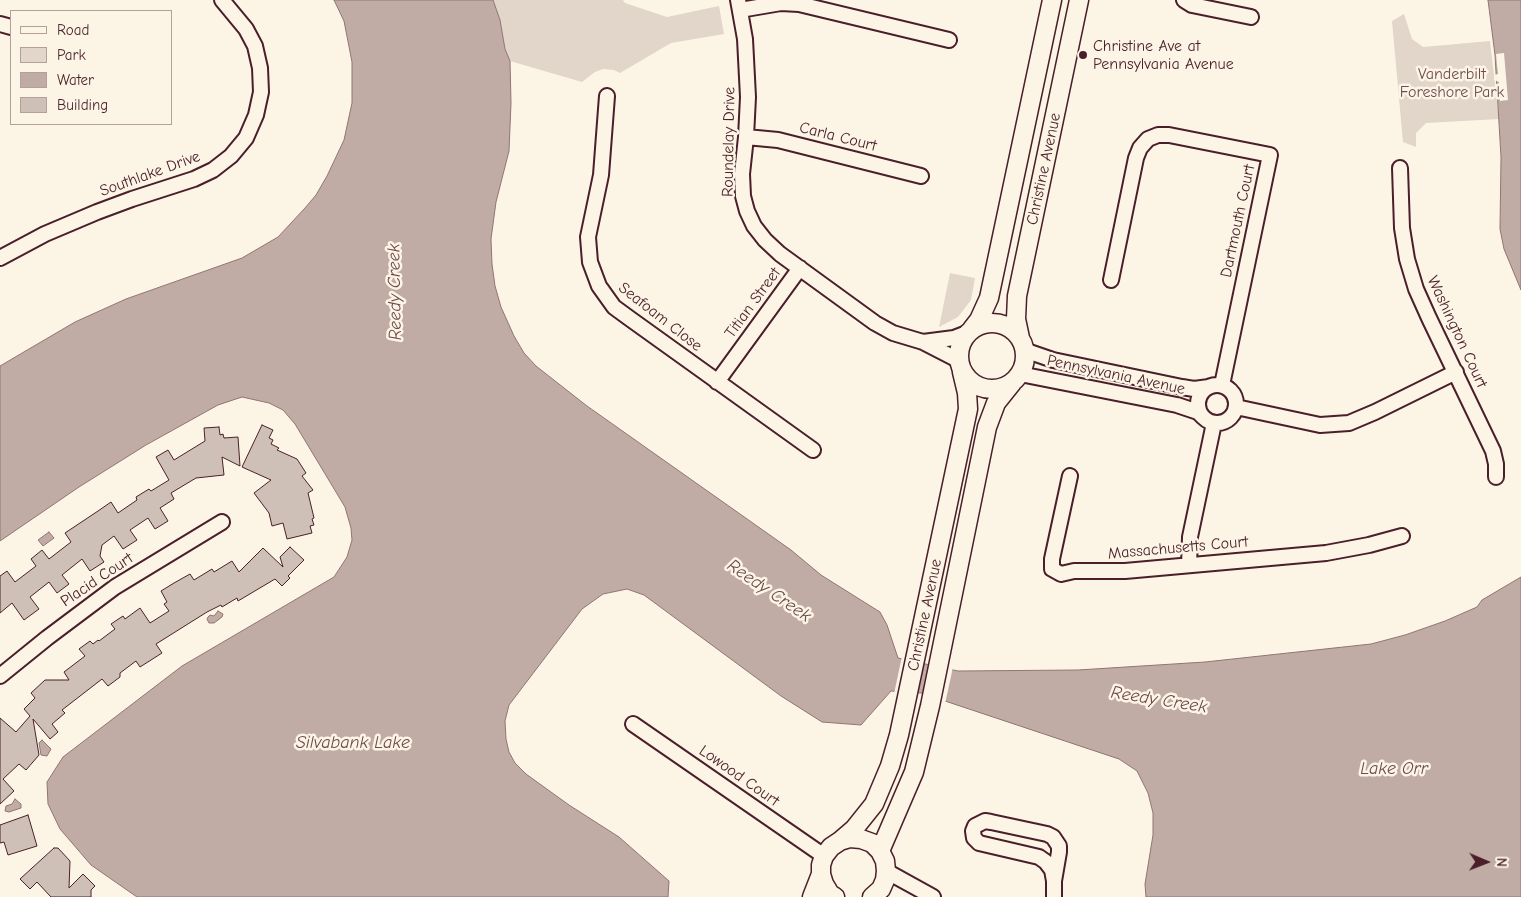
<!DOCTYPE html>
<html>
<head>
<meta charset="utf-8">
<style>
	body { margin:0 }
	#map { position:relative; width:1521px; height:897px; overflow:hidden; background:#fcf5e5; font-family:"Comic Neue",sans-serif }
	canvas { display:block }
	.legend { position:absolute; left:10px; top:10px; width:162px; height:115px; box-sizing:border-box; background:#fcf5e5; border:1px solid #b59f9b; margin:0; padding:6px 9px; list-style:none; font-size:15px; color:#4a1f2b }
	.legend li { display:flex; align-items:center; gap:10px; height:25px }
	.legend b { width:25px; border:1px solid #b59f9b }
	.north { position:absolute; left:1461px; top:837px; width:50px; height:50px; -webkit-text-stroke:4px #fcf5e5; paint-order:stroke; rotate:91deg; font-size:14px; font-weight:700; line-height:20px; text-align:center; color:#4a1f2b }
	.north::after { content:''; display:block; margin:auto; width:18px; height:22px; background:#4a1f2b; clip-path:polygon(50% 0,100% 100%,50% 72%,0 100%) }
</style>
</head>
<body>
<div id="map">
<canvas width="1521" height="897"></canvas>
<ul class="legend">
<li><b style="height:6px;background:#fcf5e5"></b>Road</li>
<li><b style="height:14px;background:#e2d5ca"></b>Park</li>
<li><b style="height:14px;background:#c0aca5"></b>Water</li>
<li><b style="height:14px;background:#cfc0b7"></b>Building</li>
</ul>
<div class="north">N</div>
</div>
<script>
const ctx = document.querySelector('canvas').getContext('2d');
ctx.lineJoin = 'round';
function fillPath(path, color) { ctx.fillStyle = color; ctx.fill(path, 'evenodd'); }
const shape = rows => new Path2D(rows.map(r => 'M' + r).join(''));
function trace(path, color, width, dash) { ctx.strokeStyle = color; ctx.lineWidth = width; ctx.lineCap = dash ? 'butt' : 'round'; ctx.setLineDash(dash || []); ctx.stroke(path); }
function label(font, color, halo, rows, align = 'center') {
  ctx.font = font + ' "Comic Neue",sans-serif'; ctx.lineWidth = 5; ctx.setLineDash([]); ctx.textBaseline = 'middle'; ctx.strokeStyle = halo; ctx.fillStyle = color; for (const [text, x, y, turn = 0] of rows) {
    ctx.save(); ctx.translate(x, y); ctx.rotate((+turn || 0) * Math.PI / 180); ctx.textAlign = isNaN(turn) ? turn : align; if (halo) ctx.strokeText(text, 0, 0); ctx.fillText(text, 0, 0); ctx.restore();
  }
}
const green = shape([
	[493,0,623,0,625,3,667,17,719,6,724,34,671,43,620,73,614,70,603,69,595,72,582,82,510,61,505,49,500,20],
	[1404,14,1412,39,1423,47,1490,41,1499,119,1426,123,1416,133,1416,147,1403,142,1392,21],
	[950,273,975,278,971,300,958,317,939,327]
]);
const water = shape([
	[334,0,493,0,500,20,505,49,510,61,511,103,509,151,496,202,491,239,492,264,495,286,501,307,514,336,524,353,536,366,587,406,791,550,821,575,880,612,887,625,898,658,958,671,1078,670,1205,662,1371,644,1405,635,1445,621,1477,607,1482,600,1521,577,1521,897,1146,897,1145,884,1153,835,1153,813,1148,793,1137,771,1119,759,921,693,891,691,861,725,822,722,781,696,644,595,627,589,603,594,582,609,509,705,505,721,506,739,509,752,515,763,526,774,569,805,619,837,669,881,668,897,137,897,91,865,60,829,48,804,47,782,63,757,182,666,334,577,347,557,352,540,351,528,345,507,295,424,283,410,269,403,242,397,218,405,146,445,79,487,0,541,0,366,75,322,126,299,242,258,278,237,305,208,316,195,327,176,344,140,352,103,352,62,344,21,334,0],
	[1488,0,1521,0,1521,290,1504,249,1500,229,1501,157,1495,55,1488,0],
	[49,532,54,538,43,546,38,540,49,532],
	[218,611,223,614,222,617,214,623,209,623,207,619,208,617,210,615,214,616,218,611],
	[42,740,51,749,47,756,41,755,39,743,42,740],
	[15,799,21,804,21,808,9,812,5,811,6,806,12,804,15,799]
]);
const pier = shape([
	[1504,53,1508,100,1500,101,1499,82,1494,80,1494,75,1498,74,1496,54],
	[902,656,924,661,917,695,894,694],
	[930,662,953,667,945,704,924,697]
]);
const building = shape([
	[262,425,273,430,269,438,273,440,271,444,279,448,277,450,297,459,306,473,302,476,313,490,308,493,314,518,312,519,314,525,310,526,312,533,287,539,283,523,272,526,269,513,254,493,271,480,242,467,262,425],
	[219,427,220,435,223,434,224,438,238,437,240,466,222,457,224,475,196,478,171,493,174,499,160,508,168,521,155,529,148,518,130,530,137,540,123,549,114,536,102,545,100,556,104,562,90,571,82,559,62,575,69,584,57,593,49,582,30,597,39,609,24,620,12,603,0,613,0,576,7,571,15,582,36,566,31,559,42,550,49,559,71,542,65,533,98,511,111,502,118,513,137,500,136,497,149,489,151,491,169,480,156,457,168,450,174,460,205,441,204,428,219,427],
	[290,547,304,560,288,576,290,578,282,586,275,579,238,601,237,598,222,607,221,605,207,612,156,644,162,653,140,667,136,661,120,673,120,677,108,686,102,679,62,710,65,713,52,724,58,732,50,739,33,719,39,755,26,770,19,764,3,779,14,791,0,804,0,718,16,732,30,716,24,709,35,698,31,693,45,680,69,680,64,672,85,656,79,649,90,641,93,644,98,640,99,641,115,629,111,624,123,616,125,619,140,608,150,623,169,611,164,604,167,602,161,591,174,583,190,574,194,580,212,569,214,572,232,561,239,572,263,548,283,567,280,557,290,547],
	[28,815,37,846,8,855,4,842,0,843,0,825,28,815],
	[54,848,58,848,70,861,69,888,83,874,95,886,91,890,91,897,51,897,37,882,30,889,20,879,54,848]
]);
const minor = shape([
	[738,0,745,39,748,97,746,137,742,174,743,196,747,211,754,226,765,240,780,254,875,323,893,333,923,342,958,360],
	[1184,0,1192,5,1251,17],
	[740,10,781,3,799,4,949,40],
	[0,24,11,27],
	[607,96,601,175,588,237,590,262,599,286,614,307,629,318,813,450],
	[746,137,778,140,921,176],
	[1400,168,1402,228,1407,259,1416,289,1429,318,1493,451,1496,464,1496,477],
	[0,258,45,234,97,212,132,199,194,179,213,170,231,156,246,138,256,115,261,92,260,68,255,46,246,29,222,0],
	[1111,280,1136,158,1140,148,1148,139,1158,135,1169,135,1270,155,1222,385],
	[923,342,954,338,967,333],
	[1024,350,1053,360,1182,387,1194,389,1209,387],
	[1020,374,1177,405,1198,412,1203,417],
	[717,382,800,268],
	'1198 404a19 19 0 1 1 38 0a19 19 0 1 1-38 0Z',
	[1236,407,1320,425,1349,423,1375,412,1456,372],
	[1070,476,1052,559,1052,569,1061,574,1074,571,1125,571,1326,553,1369,545,1402,536],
	[1189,565,1190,537,1214,423],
	[0,676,47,638,115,587,222,522],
	[633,724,824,856],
	[886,871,933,897],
	[1054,881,1052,870,1046,862,1039,857,979,843,974,838,973,831,975,826,985,821,991,822,1047,834,1053,837,1059,846,1059,852,1054,881,1054,897]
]);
const major = shape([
	'959 356a33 33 0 1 1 66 0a33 33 0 1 1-66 0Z',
	[972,329,979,320,989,298,1052,0],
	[1020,338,1016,319,1017,296,1079,0],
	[840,841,854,829,874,804,890,766,899,735,968,409,967,393,962,372],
	[880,851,914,772,930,706,987,427,996,403,1012,383],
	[812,897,821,874],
	[835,897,830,894,824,884,821,874,821,865,824,856,831,847,840,841,850,838,861,839,872,843,880,851,885,861,886,871,885,880,881,889,872,897]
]);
const markers = [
	[1083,55,5,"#4a1f2b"]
];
const poiNames = [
	["Christine Ave at",1093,46],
	["Pennsylvania Avenue",1093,64]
];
const parkNames = [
	["Vanderbilt",1452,74],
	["Foreshore Park",1452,92]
];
const streetNames = [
	["Carla Court",838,137,14],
	["Roundelay Drive",729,142,-89],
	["Christine Avenue",1044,169,-78],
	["Southlake Drive",150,174,-20],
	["Dartmouth Court",1238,221,-78],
	["Titian Street",753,303,-54],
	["Seafoam Close",660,317,38],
	["Washington Court",1457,332,65],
	["Pennsylvania Avenue",1116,375,12],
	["Massachusetts Court",1178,548,-5],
	["Placid Court",97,580,-34],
	["Christine Avenue",925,615,-78],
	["Lowood Court",739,776,35]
];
const waterNames = [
	["Reedy Creek",395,292,-91],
	["Reedy Creek",769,591,34],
	["Reedy Creek",1159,700,9],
	["Silvabank Lake",353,743],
	["Lake Orr",1394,769]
];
fillPath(green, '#e2d5ca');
fillPath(water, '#c0aca5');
trace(water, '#917474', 1);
fillPath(pier, '#fcf5e5');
fillPath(building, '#cfc0b7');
trace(building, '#4a1f2b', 1);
trace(minor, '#4a1f2b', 18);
trace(major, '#4a1f2b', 21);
trace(minor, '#fcf5e5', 14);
trace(major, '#fcf5e5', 18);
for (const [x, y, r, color] of markers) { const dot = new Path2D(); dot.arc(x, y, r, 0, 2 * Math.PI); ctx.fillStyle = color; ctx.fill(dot); trace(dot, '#fcf5e5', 2); }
label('16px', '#4a1f2b', '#fcf5e5', poiNames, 'left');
label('16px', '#704c53', '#fcf5e5', parkNames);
label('16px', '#4a1f2b', '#fcf5e5', streetNames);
label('italic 18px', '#6d4950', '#fcf5e5', waterNames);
</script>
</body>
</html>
